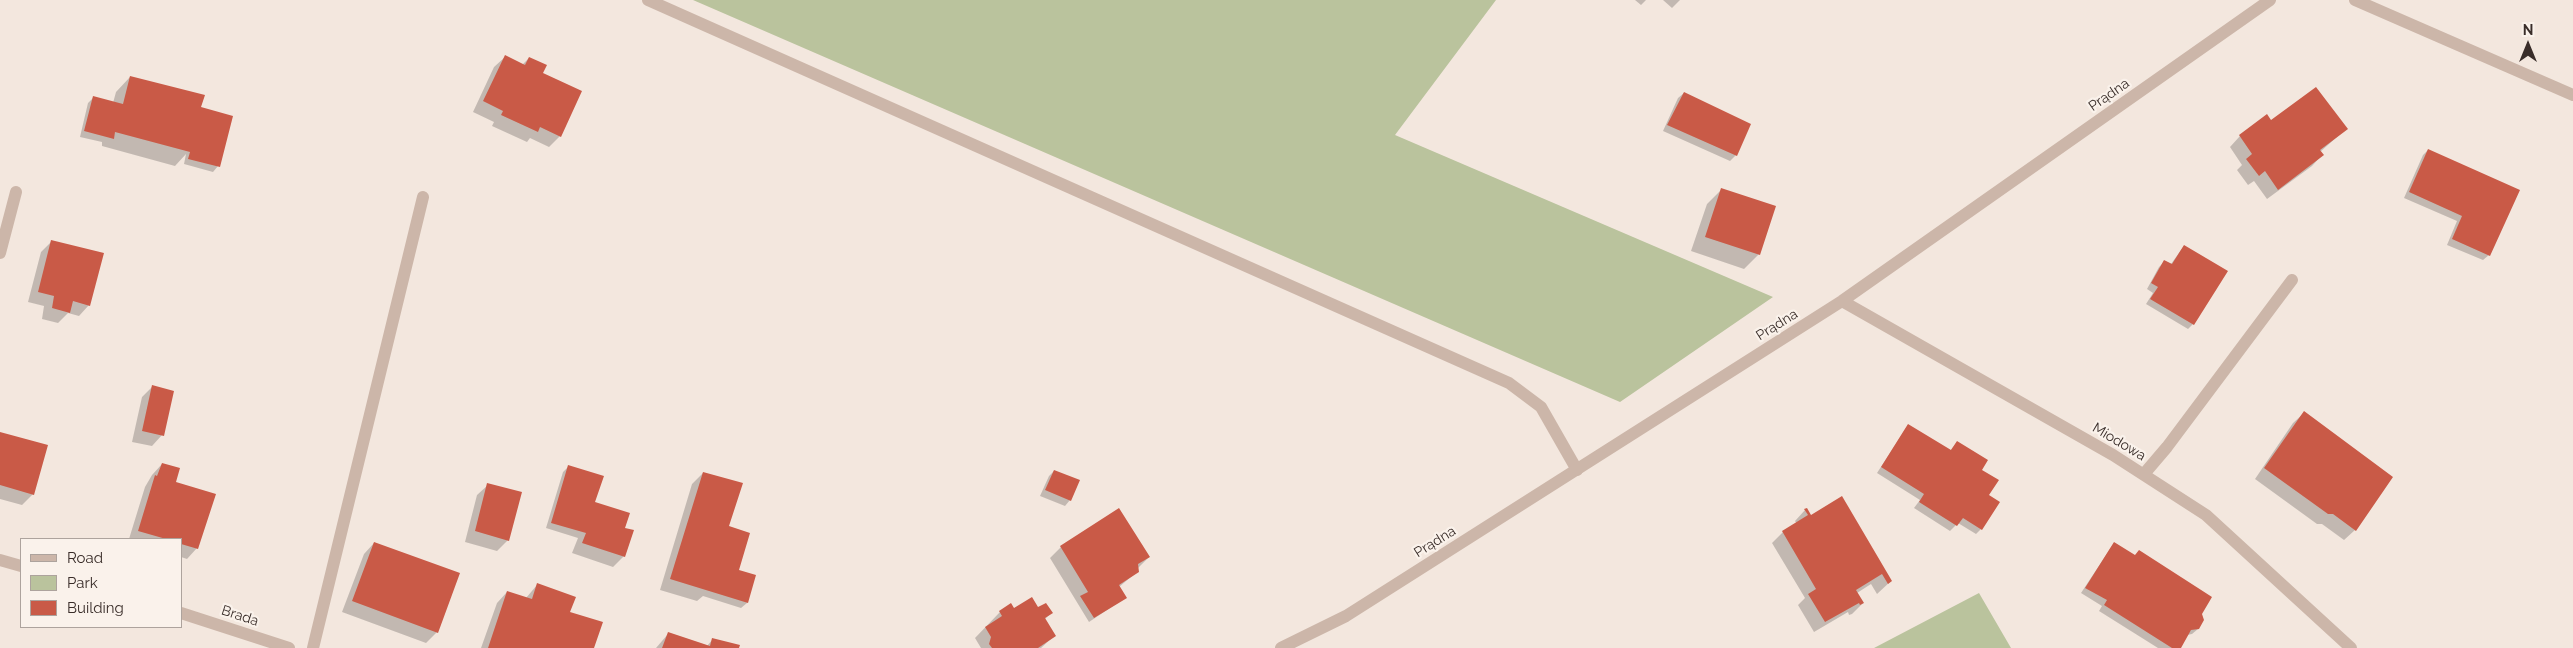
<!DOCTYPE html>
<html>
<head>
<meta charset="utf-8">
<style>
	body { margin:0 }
	#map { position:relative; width:2573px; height:648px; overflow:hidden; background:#f3e7de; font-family:Raleway,sans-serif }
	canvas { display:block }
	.legend { position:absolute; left:20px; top:538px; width:162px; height:90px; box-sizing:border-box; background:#faf2eb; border:1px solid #ada39d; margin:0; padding:6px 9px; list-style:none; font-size:15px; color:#392d29 }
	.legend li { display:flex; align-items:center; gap:10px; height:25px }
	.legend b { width:25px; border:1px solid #ada39d }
	.north { position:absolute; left:2503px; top:20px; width:50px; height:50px; -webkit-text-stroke:4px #faf2eb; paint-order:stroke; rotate:0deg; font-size:14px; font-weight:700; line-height:20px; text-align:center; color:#392d29 }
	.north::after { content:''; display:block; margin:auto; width:18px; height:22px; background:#392d29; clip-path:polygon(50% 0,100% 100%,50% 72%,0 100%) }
</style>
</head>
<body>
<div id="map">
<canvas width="2573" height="648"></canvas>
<ul class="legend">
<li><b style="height:6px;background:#ccb6a9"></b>Road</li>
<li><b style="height:14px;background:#bac39d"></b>Park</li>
<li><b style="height:14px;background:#c95a47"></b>Building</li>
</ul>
<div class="north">N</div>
</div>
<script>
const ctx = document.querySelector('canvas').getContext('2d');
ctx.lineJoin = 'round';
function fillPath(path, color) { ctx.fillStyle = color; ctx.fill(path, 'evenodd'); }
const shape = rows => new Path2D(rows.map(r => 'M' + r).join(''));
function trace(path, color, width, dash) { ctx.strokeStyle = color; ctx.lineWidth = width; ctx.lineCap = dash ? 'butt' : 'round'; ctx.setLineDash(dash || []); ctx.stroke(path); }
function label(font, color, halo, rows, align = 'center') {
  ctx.font = font + ' Raleway,sans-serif'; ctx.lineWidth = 4.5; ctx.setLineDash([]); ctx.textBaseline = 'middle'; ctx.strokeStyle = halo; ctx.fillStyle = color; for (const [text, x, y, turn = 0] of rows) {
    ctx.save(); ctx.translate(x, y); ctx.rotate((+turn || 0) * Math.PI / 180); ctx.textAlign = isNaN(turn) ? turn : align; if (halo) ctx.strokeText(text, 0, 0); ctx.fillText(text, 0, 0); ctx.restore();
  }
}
const green = shape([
	[693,0,1496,0,1395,135,1773,297,1620,402],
	[1979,593,2011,648,1874,648]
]);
const shadow = shape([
	[1635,0,1646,0,1641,5],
	[1663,0,1680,0,1672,8],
	[505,57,522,65,529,58,542,74,560,136,549,147,530,138,527,142,492,126,494,122,473,112,494,67],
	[130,77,201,108,218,166,213,172,184,164,186,154,175,166,102,146,102,142,80,137,88,103,93,98,113,103,116,92],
	[1684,93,1736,155,1730,161,1663,131,1678,98],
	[2271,122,2346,129,2320,152,2322,155,2312,166,2267,199,2254,181,2248,185,2237,170,2242,165,2230,147,2240,136],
	[2428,150,2489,255,2483,260,2447,245,2457,221,2404,198,2423,155],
	[1721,190,1759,254,1744,269,1691,251,1707,204],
	[52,241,89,305,79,316,68,313,58,323,42,319,44,306,28,302,41,252],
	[2184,246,2193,324,2188,329,2146,304,2153,293,2147,289,2159,267,2165,261,2171,264],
	[152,387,162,435,152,446,132,442,142,397],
	[2304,413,2355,530,2344,540,2322,524,2317,524,2255,479,2293,423],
	[1908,425,1950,451,1957,442,1988,495,1981,529,1976,534,1958,523,1950,531,1914,508,1920,500,1877,473],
	[0,433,33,494,22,505,0,499],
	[162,464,174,483,197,548,187,559,181,557,181,539,129,539,145,487,152,475],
	[568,467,594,503,624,528,624,556,613,567,572,553,578,538,546,528,563,472],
	[1054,471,1070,500,1065,506,1040,496,1049,476],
	[703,473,728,527,747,603,741,608,703,596,697,601,660,590,692,484],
	[488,485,508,540,497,551,465,542,477,495],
	[1841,498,1891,581,1877,594,1871,584,1857,593,1863,603,1852,614,1849,615,1848,612,1814,632,1798,605,1805,598,1772,543,1783,532,1797,524,1795,521,1805,510,1810,517],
	[1119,510,1149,557,1138,568,1138,571,1119,587,1125,598,1089,622,1050,558,1061,547],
	[374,543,437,632,426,643,342,612,364,554],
	[2114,543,2201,613,2198,629,2192,634,2187,635,2179,648,2158,648,2099,611,2102,606,2081,593],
	[537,585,569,612,592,648,481,648,497,603,507,592,526,598],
	[1038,609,1051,613,1044,620,1054,636,1041,648,981,648,975,638,1000,612],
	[668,634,707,646,713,639,738,648,656,648]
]);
const building = shape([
	[505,55,525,65,529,57,547,65,543,73,582,91,561,137,540,127,538,132,501,115,503,111,483,101],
	[130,76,205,95,201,107,233,116,220,167,188,159,190,152,115,132,114,139,84,131,93,96,123,104],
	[2316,87,2348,129,2320,150,2324,155,2278,190,2265,171,2259,176,2246,159,2252,154,2239,135,2267,114,2271,120],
	[1684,92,1751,124,1737,156,1667,125],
	[2428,149,2520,190,2490,256,2452,239,2462,216,2409,192],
	[1721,188,1776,206,1760,255,1705,237],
	[51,240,104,253,90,306,73,301,70,313,52,308,54,296,38,292],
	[2184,245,2228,271,2194,325,2150,299,2158,287,2151,283,2164,260,2172,264],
	[152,385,174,391,164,436,142,431],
	[2304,411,2393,477,2356,531,2333,514,2328,514,2264,468],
	[1908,424,1951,450,1957,441,1988,460,1982,470,1999,480,1989,495,2000,502,1982,530,1963,518,1957,526,1919,502,1924,494,1881,467],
	[0,432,48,445,34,495,0,485],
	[162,463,180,468,176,482,216,494,198,549,181,544,181,539,166,539,138,531,155,475,157,476],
	[568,465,604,476,595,502,630,513,625,528,634,530,625,557,582,543,586,533,551,523],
	[1054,470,1080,480,1071,501,1045,490],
	[703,472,743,483,729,526,750,533,739,570,756,575,748,603,670,579],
	[487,483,522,492,509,541,475,531],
	[1842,496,1892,581,1888,584,1882,574,1856,590,1864,603,1860,605,1859,603,1825,622,1808,594,1816,589,1782,531,1808,515,1804,509,1807,508,1811,515],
	[1119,508,1150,557,1138,564,1139,572,1119,585,1127,598,1094,618,1080,596,1088,592,1060,546],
	[374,542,460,573,438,633,352,601],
	[2114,542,2135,555,2139,550,2212,597,2202,614,2204,620,2199,629,2191,630,2181,648,2172,648,2104,605,2107,600,2085,588],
	[537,583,576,597,570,612,603,622,594,648,488,648,507,591,532,599],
	[1032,597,1038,607,1046,603,1053,613,1045,618,1056,636,1038,648,992,648,989,644,991,637,985,627,1002,616,999,611,1011,603,1014,608],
	[668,632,710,646,712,638,740,645,739,648,662,648]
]);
const service = shape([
	[648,0,1509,383,1541,407,1577,470],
	[2355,0,2573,95],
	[0,253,16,192],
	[313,648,423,197]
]);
const minor = shape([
	[1842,301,2113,455,2206,515,2351,648],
	[2144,474,2167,447,2292,280],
	[1281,648,1346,616,1842,301,2270,0]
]);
const tertiary = shape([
	[0,560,21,566],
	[181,613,289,648]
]);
const streetNames = [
	["Prądna",2109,95,-35],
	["Prądna",1777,325,-32],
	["Miodowa",2119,442,31],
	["Prądna",1435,542,-32],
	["Brada",240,616,18]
];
fillPath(green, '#bac39d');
fillPath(shadow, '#0003');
fillPath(building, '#c95a47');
trace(service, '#ccb6a9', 12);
trace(minor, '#ccb6a9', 12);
trace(tertiary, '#ccb6a9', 12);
label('14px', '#392d29', '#faf2eb', streetNames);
</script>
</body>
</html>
